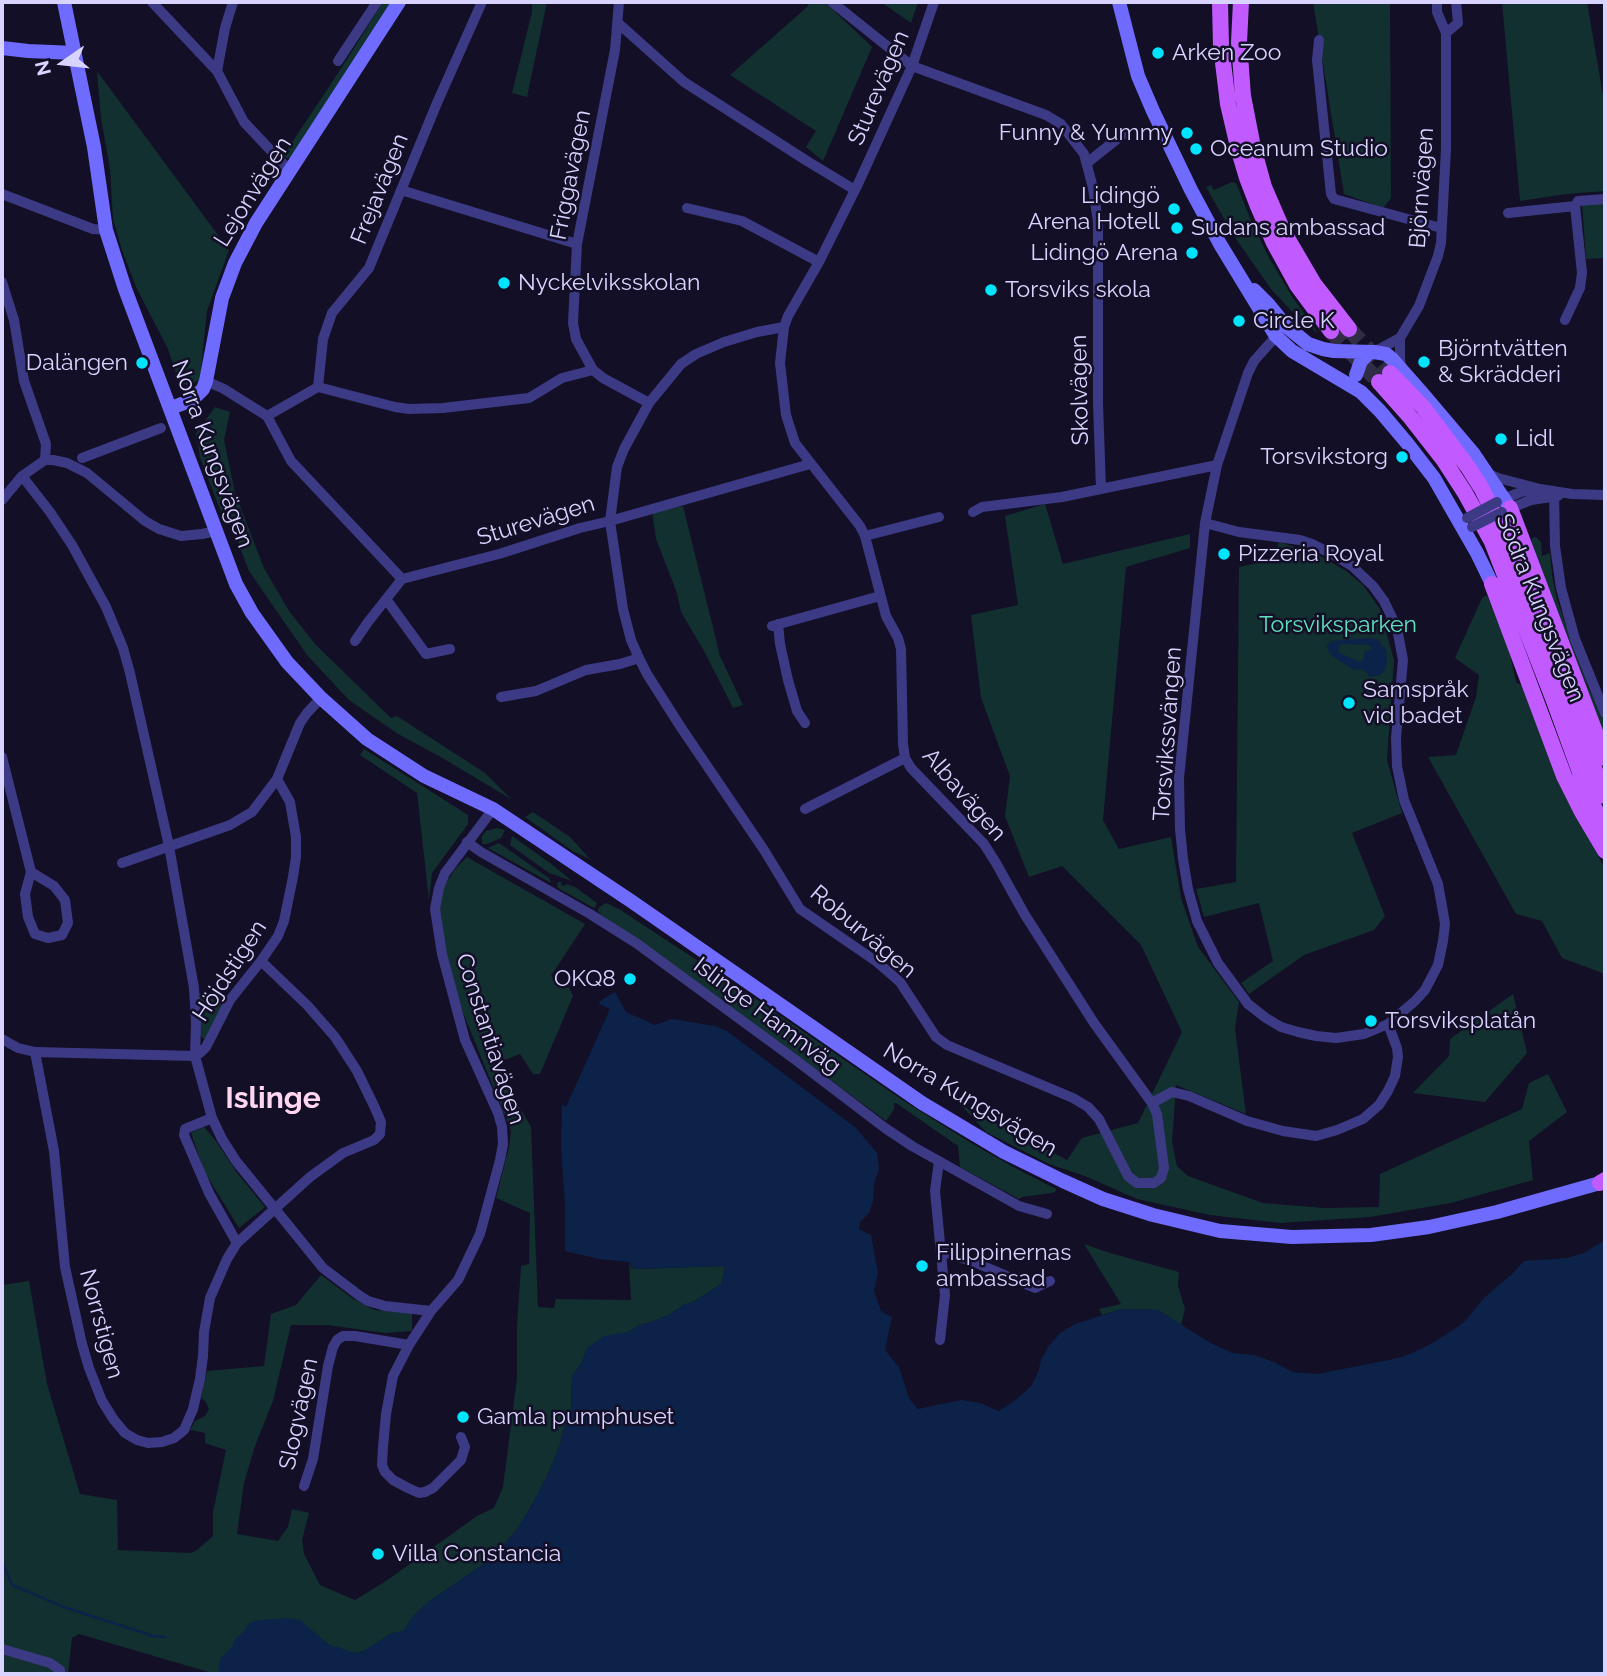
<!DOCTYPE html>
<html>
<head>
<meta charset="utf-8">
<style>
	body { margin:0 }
	#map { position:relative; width:1607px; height:1676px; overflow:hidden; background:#130f26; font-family:Raleway,sans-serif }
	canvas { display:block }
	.frame { position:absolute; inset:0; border:4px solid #d9d4ff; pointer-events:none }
	.north { position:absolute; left:28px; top:28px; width:70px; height:70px; -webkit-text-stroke:5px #130f26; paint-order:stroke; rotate:256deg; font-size:19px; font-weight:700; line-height:28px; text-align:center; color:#d9d4ff }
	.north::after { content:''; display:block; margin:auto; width:24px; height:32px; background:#d9d4ff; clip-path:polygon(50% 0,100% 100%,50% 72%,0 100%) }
</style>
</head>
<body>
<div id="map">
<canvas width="1607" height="1676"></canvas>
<div class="frame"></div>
<div class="north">N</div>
</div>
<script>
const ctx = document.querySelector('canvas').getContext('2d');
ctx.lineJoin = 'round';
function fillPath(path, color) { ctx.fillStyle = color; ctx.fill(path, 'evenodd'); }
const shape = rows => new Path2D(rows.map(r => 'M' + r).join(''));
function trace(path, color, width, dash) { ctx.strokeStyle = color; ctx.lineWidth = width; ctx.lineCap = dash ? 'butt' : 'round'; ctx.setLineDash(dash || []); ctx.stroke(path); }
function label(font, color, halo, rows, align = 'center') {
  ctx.font = font + ' Raleway,sans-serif'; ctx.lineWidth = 5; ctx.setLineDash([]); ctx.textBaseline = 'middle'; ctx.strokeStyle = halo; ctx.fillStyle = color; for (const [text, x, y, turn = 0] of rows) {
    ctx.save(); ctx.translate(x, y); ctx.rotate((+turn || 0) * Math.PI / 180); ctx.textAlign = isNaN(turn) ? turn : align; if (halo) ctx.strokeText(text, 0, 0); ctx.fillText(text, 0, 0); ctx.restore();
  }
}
const green = shape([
	[383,2,393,2,293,158,287,158,283,156,342,67],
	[532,2,547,2,527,97,512,93,532,12],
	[810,2,825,2,872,47,823,161,806,147,816,131,730,75,807,7],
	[881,2,918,2,911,23],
	[1313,2,1390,2,1391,198,1383,208,1344,194],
	[1502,2,1587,2,1605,107,1605,191,1566,194,1520,201],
	[97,71,229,250,207,311,200,379,189,386,179,382,168,349,136,287,122,250,113,219,110,169,101,118],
	[1232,182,1236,183,1250,218,1268,256,1291,295,1318,333,1298,318,1271,289,1234,236,1206,187,1211,185,1214,190],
	[1605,203,1605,258,1586,259,1582,204],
	[215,407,230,412,224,440,235,493,264,568,289,611,316,645,391,718,397,716,485,773,511,799,439,756,398,734,349,700,307,655,249,571,227,514,221,512,200,458,196,433],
	[1045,504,1063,564,1190,534,1190,548,1126,567,1103,820,1119,849,1171,837,1181,898,1198,947,1239,1002,1235,1029,1246,1114,1176,1085,1172,1142,1177,1166,1188,1176,1263,1203,1324,1208,1379,1207,1380,1174,1522,1109,1529,1083,1548,1074,1567,1112,1529,1141,1533,1180,1451,1203,1370,1217,1280,1223,1210,1215,1137,1199,1085,1176,1049,1164,986,1132,961,1105,1067,1160,1082,1138,1138,1123,1182,1032,1141,945,1062,866,1029,877,1005,816,1010,776,981,698,971,615,1018,605,1005,516],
	[683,506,720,656,743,705,733,708,704,651,681,612,677,593,656,539,652,512],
	[1536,537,1541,542,1542,556,1550,553,1552,575,1557,600,1588,686,1605,723,1605,741,1531,542,1532,538],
	[1279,542,1317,554,1346,571,1363,585,1380,609,1394,660,1387,760,1402,813,1352,833,1385,916,1374,930,1304,955,1249,994,1241,983,1273,961,1259,903,1204,917,1196,889,1236,882,1239,567,1272,560],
	[1487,595,1508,645,1516,682,1522,686,1564,792,1605,869,1605,974,1562,958,1542,921,1516,914,1428,757,1456,755,1476,697,1479,675,1455,658,1482,598],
	[364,749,468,815,468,824,432,873,429,900,417,793,360,755],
	[533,812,570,837,590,859,574,852,525,817],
	[497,828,505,830,501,838,487,844,482,844,482,836,486,831],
	[512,836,550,863,572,881,549,873,510,845],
	[499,843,549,878,551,883,488,848],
	[467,857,585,924,551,976,568,986,573,996,540,1074,533,1074,520,1054,505,1060,491,1044,494,1063,531,1127,538,1307,554,1308,556,1299,631,1300,629,1262,631,1267,635,1269,723,1266,725,1270,721,1284,695,1301,683,1305,671,1314,649,1323,639,1325,628,1332,588,1347,582,1362,572,1376,571,1412,564,1428,560,1445,548,1474,528,1512,515,1532,497,1552,481,1566,431,1600,413,1616,404,1631,392,1633,366,1650,358,1653,223,1671,212,1673,79,1634,72,1638,68,1674,2,1674,2,1285,29,1281,47,1384,80,1494,117,1500,118,1550,191,1553,197,1550,213,1536,213,1512,226,1450,205,1443,205,1433,190,1430,195,1421,205,1416,209,1409,206,1402,201,1398,207,1371,264,1366,271,1314,296,1305,321,1275,352,1298,374,1310,412,1313,412,1331,385,1333,328,1325,291,1325,273,1401,255,1446,244,1483,237,1534,278,1541,288,1527,292,1509,309,1513,302,1540,304,1554,320,1585,355,1600,386,1581,477,1516,494,1508,503,1487,517,1378,517,1326,521,1266,529,1264,530,1213,496,1198,509,1147,511,1131,460,1005,442,942,439,910,444,886,455,869],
	[558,882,561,882,561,885,565,886,566,884,575,887,597,903,595,908,592,907,558,888,557,885],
	[606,903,619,909,756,999,904,1101,971,1143,1017,1169,1056,1189,1056,1191,1052,1193,1022,1197,1019,1199,960,1167,958,1146,896,1103,894,1103,894,1109,886,1121,686,974,601,915,598,911,598,909,602,905],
	[199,993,224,1004,205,1040,199,1035],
	[1513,994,1527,1053,1485,1102,1413,1093,1449,1056,1450,1039],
	[204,1127,216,1141,237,1173,265,1207,239,1228,204,1171,191,1133],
	[1084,1244,1110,1253,1179,1272,1178,1286,1185,1309,1181,1325,1158,1310,1122,1309,1102,1315,1099,1309,1121,1304]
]);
const water = shape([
	[1370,638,1379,640,1382,646,1386,648,1387,664,1385,670,1380,675,1370,677,1364,670,1359,669,1354,670,1332,656,1326,646,1332,641],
	[1342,644,1368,645,1372,648,1371,650,1364,652,1364,659,1360,662,1338,652,1339,646],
	[615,992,626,1012,655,1025,672,1019,715,1026,727,1031,856,1128,877,1153,879,1169,874,1184,873,1201,869,1213,860,1222,859,1229,871,1235,878,1273,874,1291,881,1311,892,1317,885,1350,899,1367,909,1398,918,1409,961,1400,980,1403,999,1411,1017,1399,1031,1386,1038,1373,1041,1360,1048,1347,1060,1333,1075,1324,1122,1309,1158,1310,1209,1342,1232,1353,1254,1355,1274,1362,1293,1372,1317,1374,1389,1360,1405,1356,1431,1344,1456,1328,1465,1321,1485,1297,1513,1273,1524,1261,1567,1258,1584,1253,1605,1240,1605,1674,218,1674,220,1659,233,1645,235,1639,243,1632,249,1623,260,1620,288,1618,300,1620,331,1646,338,1647,348,1651,360,1653,392,1633,404,1631,413,1616,431,1600,481,1566,497,1552,515,1532,528,1512,548,1474,560,1445,564,1428,571,1412,572,1376,582,1362,588,1347,604,1336,628,1332,639,1325,649,1323,671,1314,683,1305,695,1301,721,1284,725,1270,723,1266,635,1269,632,1267,629,1262,599,1259,565,1251,565,1205,561,1147,562,1104,566,1107,610,1009,599,1004,600,1001]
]);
const stream = shape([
	[2,1562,12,1585,64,1607,153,1636,166,1637]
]);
const primaryTunnel = shape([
	[1349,329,1390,373],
	[1331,331,1379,382]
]);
const street = shape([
	[152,2,217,71,244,122,291,172],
	[619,2,615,50,577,244,573,323,576,339,593,370,603,378,649,403],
	[832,2,912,66,1046,115,1061,124,1084,154,1093,188,1098,222,1098,403,1101,489],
	[1437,2,1437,12,1446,33],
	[618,23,684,82,807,161,855,190],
	[1319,40,1317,60,1331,194,1334,199,1441,228],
	[338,61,377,2],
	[217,71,225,28,233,2],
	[1087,163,1127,131],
	[401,190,577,244],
	[2,194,93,229,106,230],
	[687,208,742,221,819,262],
	[1508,213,1575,206],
	[2,282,14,320,24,381,46,444,45,460],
	[1565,320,1580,288,1582,273,1575,206,1578,201,1605,199],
	[1400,338,1400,358,1401,369],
	[1374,352,1400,338,1419,306,1438,256,1441,243,1446,149,1446,33,1458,23,1456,2],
	[206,381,224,389,267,416,291,461,402,579,499,554,580,528,610,521,617,467,624,449,649,403,681,364,696,354,724,342,757,332,784,327],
	[318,387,323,339,332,313,369,268,437,103,482,2],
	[267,416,318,387,395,407,409,409,443,408,529,398,562,378,593,370],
	[82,458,161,428],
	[810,464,610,521,623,609,631,640,639,658,647,674,680,726,764,850,800,909,877,962,900,982,936,1037,947,1045,1073,1098,1088,1107,1099,1119,1128,1176,1137,1183,1154,1183,1161,1178,1164,1168,1157,1114,1152,1103,1094,1023,1025,915,996,863,984,844,911,768,905,758,903,744,901,649,898,638,886,616,865,536,860,526,795,443,786,415,780,363,784,327,788,316,819,262,858,184,912,66,934,2],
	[1488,474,1498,478,1540,489,1572,494,1605,495],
	[22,476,50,512,72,545,106,607,123,648,130,673,169,846,194,988,196,1023,195,1056,212,1118,222,1139,236,1161,323,1268,360,1296,368,1301,385,1306,431,1311,458,1280,480,1234,500,1160,503,1144,502,1127,498,1113,465,1040,442,954,435,909,439,888,445,873,493,809],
	[1554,491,1555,546,1561,588,1575,639,1605,713],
	[2,500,22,476,45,460,53,460,67,463,87,473,145,521,159,529,181,536,202,534,216,531],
	[1501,500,1521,492,1536,489],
	[1506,510,1531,500,1558,496],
	[973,512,982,507,1062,497,1217,465],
	[1205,523,1239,532,1300,540,1312,544,1332,554,1352,566,1373,586,1384,601,1397,628,1403,660,1396,738,1397,766,1404,800,1438,884,1443,912,1445,924,1443,941,1438,965,1425,990,1415,1001,1388,1024,1364,1034,1336,1038,1316,1036,1298,1032,1281,1027,1266,1018,1248,1004,1218,963,1197,921,1188,889,1183,859,1180,829,1179,778,1205,523,1217,465,1248,373,1254,361,1279,333],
	[865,536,939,517],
	[386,599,426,654,450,649],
	[778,624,780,644,788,680,797,711,805,723],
	[772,626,880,596],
	[355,641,368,622,402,579],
	[501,697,536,691,586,670,620,664,639,658],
	[2,757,31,872],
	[805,809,905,758],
	[467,842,481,852,590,914,636,943,797,1061,885,1128,912,1146,1019,1206,1047,1214],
	[122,863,230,825,252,812,277,779,300,723,307,713,321,698],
	[31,872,54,886,65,900,68,923,62,935,48,938,35,934,28,917,25,894,31,872],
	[2,1039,18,1048,35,1052,54,1151,65,1267,82,1344,89,1368,102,1401,114,1420,125,1433,137,1440,148,1443,162,1442,174,1438,184,1430,193,1409,200,1379,203,1356,204,1332,210,1298,227,1259,237,1243,310,1177,343,1153,374,1140,380,1134,381,1122,375,1108,357,1071,335,1037,307,1005,261,961],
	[35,1052,195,1056,201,1052,206,1047,230,1000,261,961,278,936,284,921,293,877,296,857,296,837,290,802,277,779],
	[1152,1103,1172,1092,1189,1096,1247,1121,1283,1131,1316,1136,1337,1130,1363,1119,1379,1105,1388,1091,1395,1076,1398,1057,1397,1048,1388,1024],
	[212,1118,185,1129,184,1135,209,1193,237,1243],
	[939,1161,935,1191,945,1295,940,1340],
	[941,1251,974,1262,1035,1288,1050,1281],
	[431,1311,409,1345,393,1376,386,1414,383,1447,382,1465,385,1472,393,1480,408,1488,419,1493,425,1492,433,1488,461,1460,465,1447,461,1437],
	[304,1486,313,1459,328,1366,333,1347,337,1340,343,1336,355,1336,409,1345],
	[2,1649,50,1663,60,1670,60,1674]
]);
const secondary = shape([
	[64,2,94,147,106,230,125,289,236,584,252,613,287,662,321,698,367,739,424,776,493,809,631,901,922,1103,1004,1152,1063,1181,1103,1199,1153,1215,1220,1231,1292,1237,1371,1235,1429,1227,1497,1212,1600,1183],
	[1119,2,1138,76,1153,111,1191,190,1220,244,1276,336,1292,351,1361,392,1380,411,1407,443,1434,478,1477,553,1492,584],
	[2,48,28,51,75,53],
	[1254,290,1268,304,1286,326,1308,344,1323,349,1334,351],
	[1374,352,1386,354,1392,359,1422,393,1473,453,1510,508],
	[171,408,192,400,203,389,206,381,222,298,235,263,256,223,399,2]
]);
const primary = shape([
	[1220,2,1221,46,1228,104,1239,151,1247,178,1257,204,1274,243,1297,285,1331,331],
	[1241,2,1239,42,1243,96,1253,147,1264,187,1283,231,1314,284,1349,329],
	[1390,373,1423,407,1468,467,1482,489,1510,546,1530,596,1571,709,1605,796],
	[1379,382,1411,418,1443,459,1465,493,1492,542,1553,698,1584,783,1605,833],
	[1510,508,1605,758],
	[1492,584,1564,776,1582,812,1605,851],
	[1600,1183,1605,1180]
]);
const streetBridge = shape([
	[1467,518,1497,502],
	[1472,527,1502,512]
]);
const secondaryBridge = shape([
	[1334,351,1374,352],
	[1356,375,1361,361,1369,353,1373,352]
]);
const markers = [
	[1158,53,7,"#00e5ff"],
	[1187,133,7,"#00e5ff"],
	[1196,149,7,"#00e5ff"],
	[1174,209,7,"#00e5ff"],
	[1177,228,7,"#00e5ff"],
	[1192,253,7,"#00e5ff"],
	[504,283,7,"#00e5ff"],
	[991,290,7,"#00e5ff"],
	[1239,321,7,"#00e5ff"],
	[1424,362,7,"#00e5ff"],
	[142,363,7,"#00e5ff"],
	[1501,439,7,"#00e5ff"],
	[1402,457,7,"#00e5ff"],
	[1224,554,7,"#00e5ff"],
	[1349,703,7,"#00e5ff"],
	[630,979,7,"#00e5ff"],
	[1371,1021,7,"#00e5ff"],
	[922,1266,7,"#00e5ff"],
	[463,1417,7,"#00e5ff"],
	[378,1554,7,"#00e5ff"]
];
const poiNames = [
	["Arken Zoo",1172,53],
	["Funny & Yummy",1173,133,"right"],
	["Oceanum Studio",1210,149],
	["Lidingö",1160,196,"right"],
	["Arena Hotell",1160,222,"right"],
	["Sudans ambassad",1191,228],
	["Lidingö Arena",1178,253,"right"],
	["Nyckelviksskolan",518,283],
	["Torsviks skola",1005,290],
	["Circle K",1253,321],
	["Björntvätten",1438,349],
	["& Skrädderi",1438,375],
	["Dalängen",128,363,"right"],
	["Lidl",1515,439],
	["Torsvikstorg",1388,457,"right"],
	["Pizzeria Royal",1238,554],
	["Samspråk",1363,690],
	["vid badet",1363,716],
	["OKQ8",616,979,"right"],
	["Torsviksplatån",1385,1021],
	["Filippinernas",936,1253],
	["ambassad",936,1279],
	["Gamla pumphuset",477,1417],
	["Villa Constancia",392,1554]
];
const streetNames = [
	["Sturevägen",879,88,-67],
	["Friggavägen",571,175,-79],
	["Björnvägen",1422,188,-86],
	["Frejavägen",380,189,-68],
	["Lejonvägen",253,192,-58],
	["Skolvägen",1080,390,-91],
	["Norra Kungsvägen",212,454,70],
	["Sturevägen",536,521,-17],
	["Södra Kungsvägen",1540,608,68],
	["Torsvikssvängen",1168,734,-86],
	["Albavägen",964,795,49],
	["Roburvägen",863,932,40],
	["Höjdstigen",230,971,-57],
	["Islinge Hamnväg",767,1016,37],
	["Constantiavägen",490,1039,72],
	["Norra Kungsvägen",970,1100,31],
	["Norrstigen",101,1324,75],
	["Slogvägen",299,1414,-78]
];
const parkNames = [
	["Torsviksparken",1338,625]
];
const districtNames = [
	["Islinge",273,1099]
];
fillPath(green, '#12302f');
fillPath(water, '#0c2248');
trace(stream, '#0c2248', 2.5);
trace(primaryTunnel, '#312d47', 16, [16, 8]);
trace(street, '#3d3a85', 10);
trace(secondary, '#6f6bff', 14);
trace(primary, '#c25bff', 16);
trace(streetBridge, '#3d3a85', 10);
trace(secondaryBridge, '#6f6bff', 14);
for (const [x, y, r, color] of markers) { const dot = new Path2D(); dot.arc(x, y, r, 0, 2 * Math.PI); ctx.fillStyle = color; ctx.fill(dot); trace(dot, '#130f26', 2.5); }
label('23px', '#d9d4ff', '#130f26', poiNames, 'left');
label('23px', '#d9d4ff', '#130f26', streetNames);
label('23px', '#5fe0c0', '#130f26', parkNames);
label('bold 30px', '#ffd6f0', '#130f26', districtNames);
</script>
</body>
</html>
